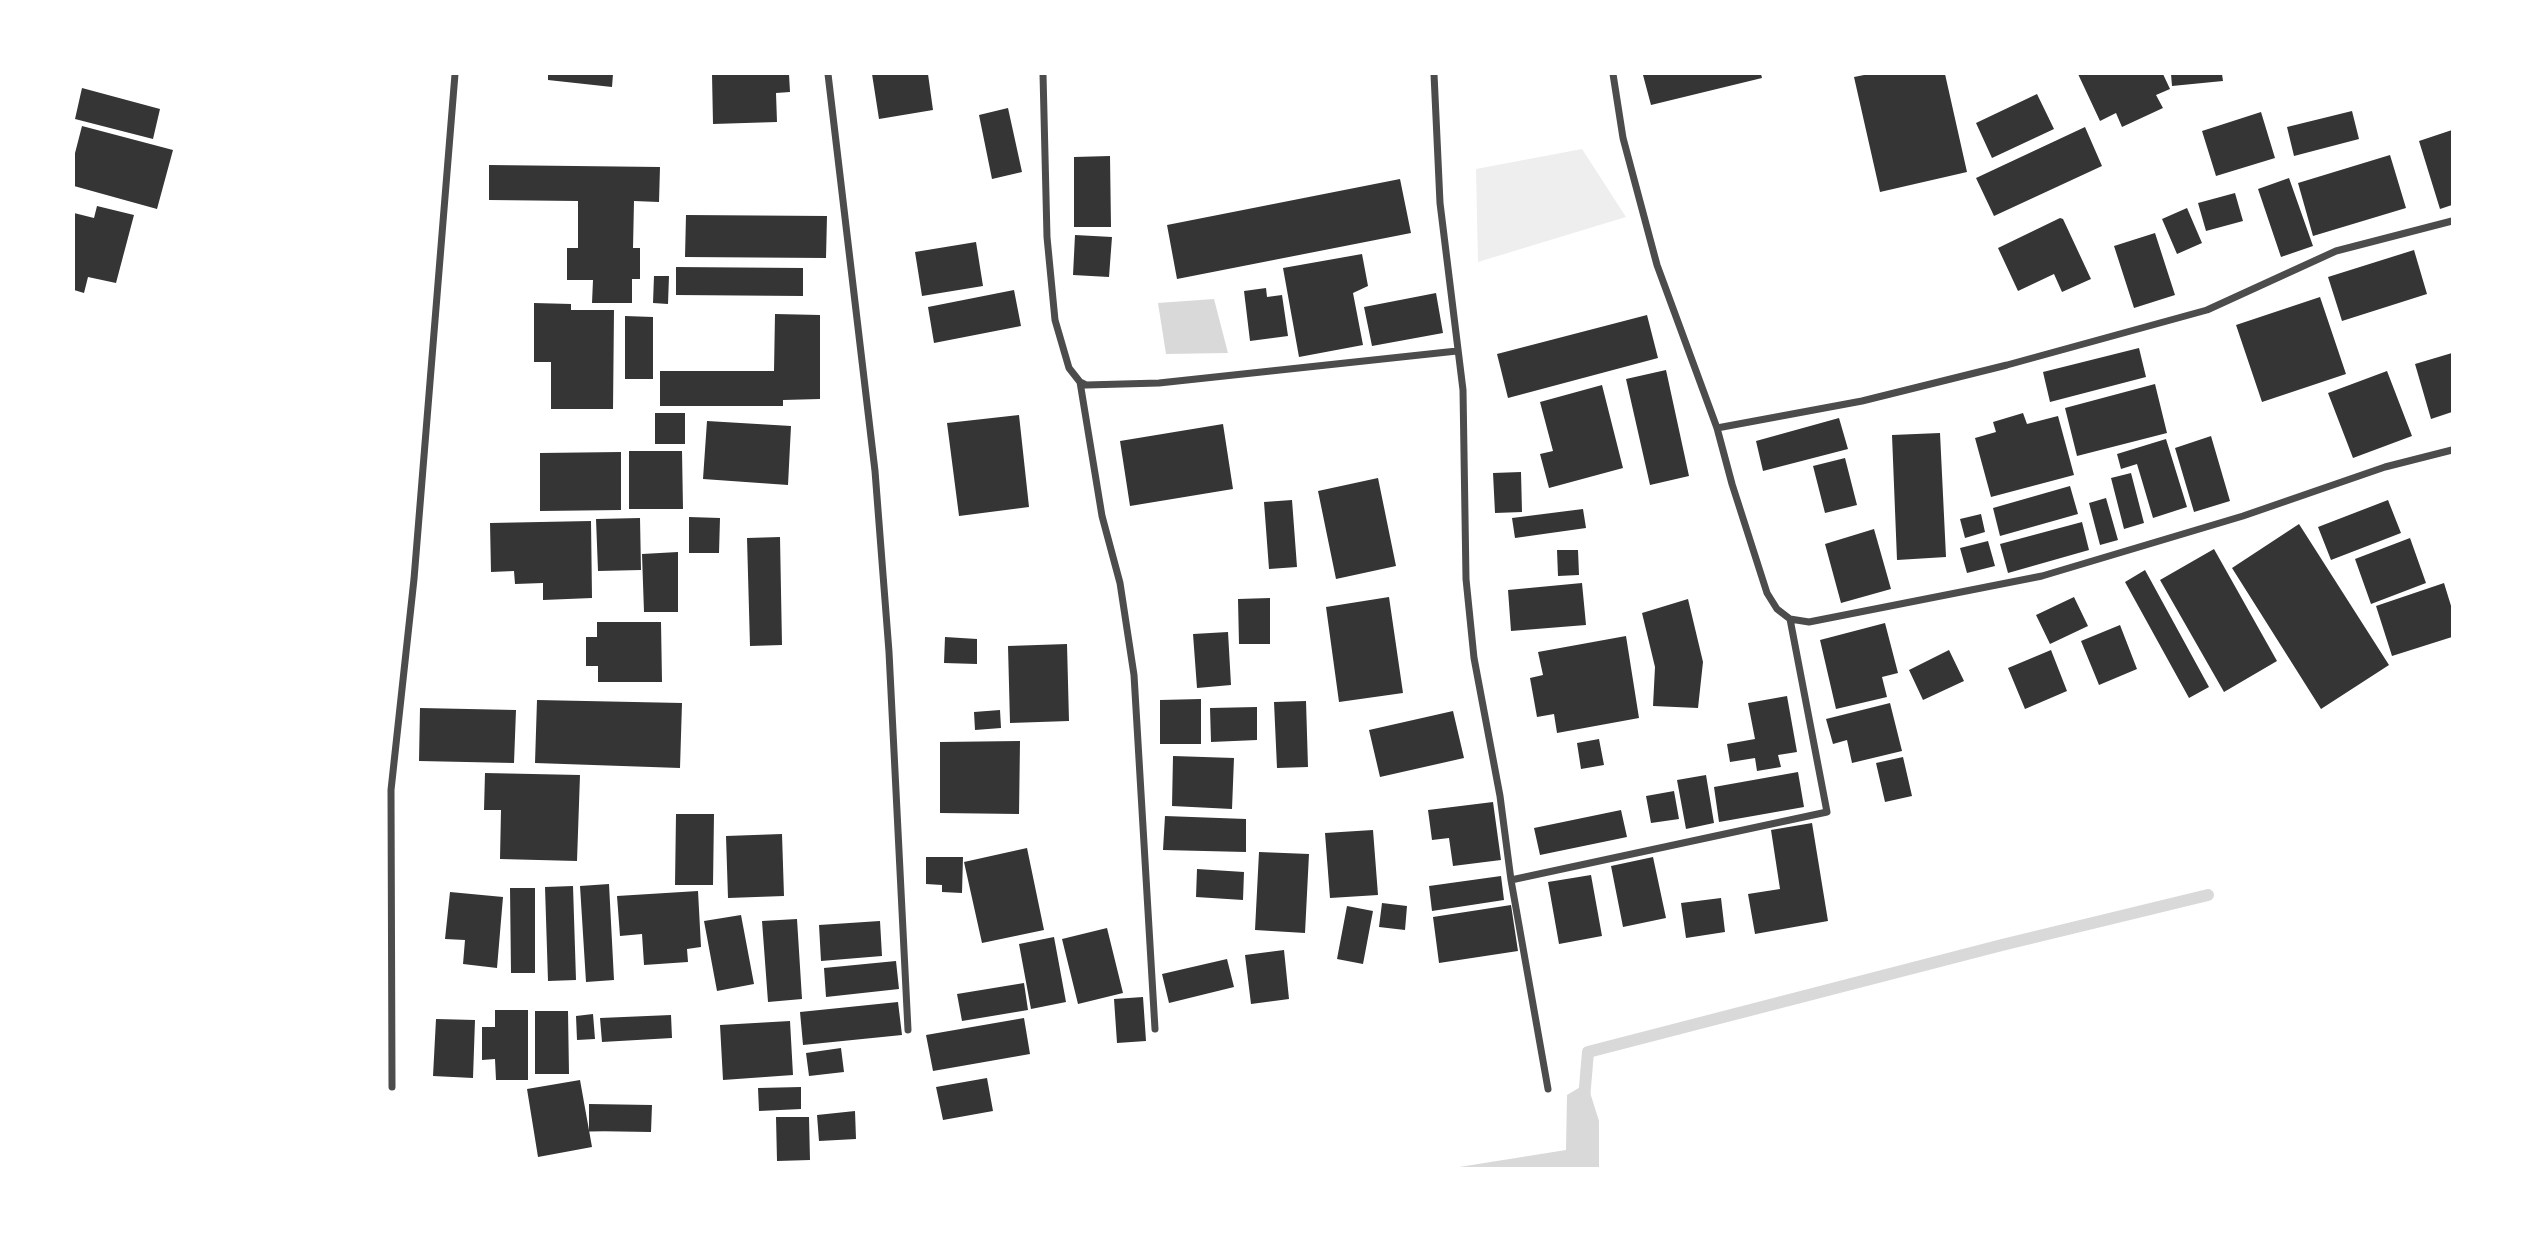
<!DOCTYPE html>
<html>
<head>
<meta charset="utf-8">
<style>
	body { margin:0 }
	#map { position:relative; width:2526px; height:1242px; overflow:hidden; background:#fff; font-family:Arial,sans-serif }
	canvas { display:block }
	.frame { position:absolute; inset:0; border:75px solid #fff; pointer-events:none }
</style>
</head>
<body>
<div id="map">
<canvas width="2526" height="1242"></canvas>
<div class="frame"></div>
</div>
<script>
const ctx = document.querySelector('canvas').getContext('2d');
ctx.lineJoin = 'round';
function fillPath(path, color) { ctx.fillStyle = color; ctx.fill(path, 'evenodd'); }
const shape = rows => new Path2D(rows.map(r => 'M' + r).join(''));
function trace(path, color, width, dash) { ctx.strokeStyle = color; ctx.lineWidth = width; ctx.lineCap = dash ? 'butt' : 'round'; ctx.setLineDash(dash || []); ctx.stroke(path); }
const green = shape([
	[1582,149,1626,217,1478,262,1476,169]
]);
const water = shape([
	[1214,299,1228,353,1166,354,1158,303],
	[1587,1083,1599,1121,1599,1167,1453,1168,1566,1150,1567,1095]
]);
const stream = shape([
	[1584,1099,1588,1052,2002,945,2208,895]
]);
const building = shape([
	[548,74,613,74,612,87,548,80],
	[712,74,789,74,790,92,776,93,777,122,713,124],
	[872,74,928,74,933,110,879,119],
	[1649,74,1761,74,1762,78,1651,105,1643,75],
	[1869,74,1945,74,1967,172,1880,192,1854,77],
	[2078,74,2163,74,2170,89,2156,95,2163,108,2122,127,2116,113,2100,121],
	[2171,74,2222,74,2223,81,2172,86],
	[82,88,160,109,153,139,75,119],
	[2037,94,2054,129,1992,158,1976,123],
	[1008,108,1022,172,992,179,979,115],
	[2352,111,2359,139,2294,156,2287,127],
	[2261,112,2275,158,2216,176,2202,131],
	[82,126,173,150,157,209,74,186,74,157],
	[2085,127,2102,166,1994,216,1976,178],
	[2452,130,2452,205,2440,209,2419,141],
	[2390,155,2406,208,2313,236,2298,183],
	[1110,156,1111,227,1074,227,1074,157],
	[489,165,660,167,659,202,634,201,633,248,640,248,640,279,632,279,632,303,592,303,593,280,567,280,567,248,578,248,578,201,489,200],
	[2289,178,2313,246,2281,257,2258,189],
	[1400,179,1411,233,1177,279,1167,225],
	[2235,193,2243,221,2206,231,2198,203],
	[97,206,134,215,116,283,88,277,84,293,74,290,74,213,94,218],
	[2187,208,2202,243,2177,254,2162,219],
	[686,215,827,216,826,258,685,257],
	[2060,218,2063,219,2091,279,2062,292,2054,274,2018,291,1998,248],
	[2155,233,2175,295,2134,308,2114,246],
	[1075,235,1112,237,1109,277,1073,275],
	[976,242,983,286,922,296,915,252],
	[2414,250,2427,294,2342,321,2328,277],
	[1362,254,1368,286,1353,293,1363,345,1299,357,1283,268],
	[676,267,803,268,803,296,676,295],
	[654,276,669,276,668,304,653,303],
	[1266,288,1267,297,1282,295,1288,336,1250,341,1244,291],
	[1014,290,1021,326,934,343,928,307],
	[1436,293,1443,333,1372,346,1364,307],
	[2320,297,2346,374,2262,402,2236,325],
	[534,303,571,304,571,310,614,310,613,409,551,409,551,362,534,362],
	[775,314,820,315,820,399,783,400,783,406,660,406,660,371,774,371],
	[1647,315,1658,358,1508,398,1497,354],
	[625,316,653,317,653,379,625,379],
	[2139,348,2146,377,2050,402,2043,372],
	[2452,353,2452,412,2431,419,2415,364],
	[1666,370,1689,476,1650,485,1626,379],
	[2387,371,2412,436,2353,458,2328,393],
	[2155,384,2167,433,2077,456,2065,408],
	[1602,385,1623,468,1549,488,1540,454,1553,451,1540,402],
	[655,413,685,413,685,444,655,444],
	[2023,413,2027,424,2058,416,2074,475,1991,497,1975,438,1996,432,1993,422],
	[1019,415,1029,507,959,516,947,423],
	[1839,418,1848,449,1763,471,1756,441],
	[707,421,791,426,788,485,703,479],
	[1223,424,1233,489,1130,506,1120,441],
	[1940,433,1946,557,1897,560,1892,435],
	[2211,436,2230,501,2194,512,2175,448],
	[2166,439,2187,507,2153,518,2137,464,2121,469,2117,454],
	[629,451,682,451,683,509,629,509],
	[621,452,621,510,540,511,540,453],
	[1845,458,1857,505,1825,513,1813,466],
	[1521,472,1522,512,1495,513,1493,473],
	[2131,473,2144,523,2124,529,2111,478],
	[1378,478,1396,566,1336,579,1318,491],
	[2070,486,2078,514,2000,536,1993,508],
	[2106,498,2118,540,2100,545,2089,503],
	[1292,500,1297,567,1269,569,1264,502],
	[2388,500,2401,533,2331,560,2318,527],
	[1583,509,1586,528,1515,538,1512,518],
	[1981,514,1985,532,1965,538,1960,519],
	[689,517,720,518,719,553,689,553],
	[640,518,641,570,598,571,596,519],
	[591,521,592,598,543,600,543,583,515,584,514,571,491,572,490,523],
	[2082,522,2089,550,2008,573,2000,544],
	[2299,524,2389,665,2321,709,2232,568],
	[1874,529,1891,589,1841,603,1825,544],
	[780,537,782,645,750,646,747,538],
	[2410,538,2426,583,2371,604,2355,559],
	[1988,541,1995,566,1967,573,1960,548],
	[2214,549,2277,661,2224,692,2160,580],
	[1557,550,1578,550,1579,575,1558,576],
	[678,552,678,612,644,612,642,554],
	[2145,570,2209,687,2189,698,2125,582],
	[1582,583,1586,625,1511,631,1508,590],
	[2444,583,2452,609,2452,637,2392,656,2376,606],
	[1389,597,1403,693,1339,702,1326,607],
	[2074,597,2088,626,2050,644,2036,615],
	[1270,598,1270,644,1239,644,1238,599],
	[1688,599,1703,662,1698,708,1653,706,1655,667,1642,613],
	[597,622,661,622,662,682,598,682,598,666,586,666,586,637,597,637],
	[1885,623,1898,673,1882,677,1887,697,1836,709,1820,640],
	[2120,625,2137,669,2099,685,2081,641],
	[1228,632,1231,685,1197,688,1193,634],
	[1626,636,1639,718,1557,733,1554,714,1537,717,1530,678,1543,675,1538,652],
	[945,637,977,639,977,664,944,663],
	[1067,644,1069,721,1010,723,1008,646],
	[1949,650,1964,681,1923,700,1909,670],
	[2051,650,2067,691,2025,709,2008,668],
	[1787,696,1797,752,1778,755,1781,767,1757,771,1755,758,1730,762,1727,744,1755,739,1748,703],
	[1201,699,1201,744,1160,744,1160,700],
	[537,700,682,703,680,768,535,763],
	[1306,701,1308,767,1277,768,1274,702],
	[1890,703,1902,751,1852,763,1847,740,1833,744,1826,719],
	[1257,707,1257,740,1211,742,1210,708],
	[420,708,516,710,514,763,419,761],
	[1000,710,1001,728,975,730,974,712],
	[1453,711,1464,758,1380,777,1369,730],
	[1599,739,1604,765,1581,769,1577,743],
	[1020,741,1019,814,940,813,940,742],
	[1173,756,1234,758,1232,809,1172,806],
	[1903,757,1912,796,1885,802,1876,763],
	[1798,772,1804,807,1719,822,1714,787],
	[485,773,580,775,577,861,500,859,501,810,484,810],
	[1706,775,1714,823,1686,829,1677,780],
	[1674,791,1679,819,1651,823,1646,796],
	[1493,802,1501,860,1453,866,1449,838,1432,840,1428,810],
	[1621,810,1627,837,1540,855,1534,828],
	[676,814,714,814,713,885,675,885],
	[1165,816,1246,819,1246,852,1163,850],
	[1812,823,1828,921,1755,934,1748,894,1780,889,1771,830],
	[1373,830,1378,895,1330,898,1325,833],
	[782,834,784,896,728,898,726,836],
	[1027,848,1044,930,982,943,964,862],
	[1259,852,1309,854,1305,933,1255,930],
	[926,857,963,857,962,893,942,892,942,885,926,884],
	[1653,857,1666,918,1623,927,1611,866],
	[1197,869,1244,872,1243,900,1196,897],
	[1591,875,1602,936,1559,944,1548,882],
	[1501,876,1504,900,1432,911,1429,886],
	[609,884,614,980,586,982,580,886],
	[573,886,576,980,548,981,545,887],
	[510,888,535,888,535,973,511,973],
	[698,891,701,947,687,949,688,962,644,965,642,934,620,936,617,896],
	[450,892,503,897,497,968,463,964,465,940,445,939],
	[1721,898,1725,932,1686,938,1681,903],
	[1382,903,1407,906,1405,930,1379,927],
	[1511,905,1518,951,1439,963,1433,917],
	[1347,906,1373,911,1363,964,1337,959],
	[741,915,754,984,717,991,704,921],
	[797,919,802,999,768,1002,762,921],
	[880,921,882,956,821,961,819,925],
	[1107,928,1123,993,1078,1004,1062,939],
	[1054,937,1066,1002,1031,1009,1019,944],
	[1284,950,1289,999,1251,1004,1245,955],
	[1227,959,1234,987,1169,1003,1162,974],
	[896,961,899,989,826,997,824,968],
	[1024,983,1028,1010,962,1021,957,994],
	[1143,997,1146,1041,1117,1043,1114,999],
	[898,1002,902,1035,803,1045,800,1012],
	[495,1010,528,1010,528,1080,496,1080,495,1059,482,1060,482,1027,495,1027],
	[535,1011,568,1011,569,1074,535,1074],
	[593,1014,595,1039,577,1040,576,1016],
	[671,1015,672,1038,602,1042,600,1018],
	[1024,1018,1030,1054,933,1071,926,1035],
	[436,1019,475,1020,473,1078,433,1076],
	[790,1021,793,1075,723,1080,720,1025],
	[841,1048,844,1072,809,1076,806,1053],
	[987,1078,993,1111,943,1120,936,1087],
	[580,1080,592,1147,538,1157,527,1089],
	[801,1087,801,1109,759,1111,758,1088],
	[589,1104,652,1105,651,1132,589,1131],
	[855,1111,856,1139,819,1141,817,1115],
	[776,1117,809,1117,810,1160,777,1161]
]);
const minor = shape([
	[828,74,875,471,889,652,908,1030],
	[1043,74,1047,237,1055,320,1069,368,1080,382,1102,516,1120,583,1134,675,1155,1029],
	[1434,74,1440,203,1463,390,1466,579,1474,658,1500,796,1511,880,1548,1089],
	[1613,74,1623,138,1657,265,1717,428,1732,484,1767,593,1777,609,1790,619,1809,622,2042,576,2243,516,2385,467,2452,450],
	[1080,382,1086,385,1159,383,1457,351],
	[1717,428,1862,401,2007,365,2207,310,2336,251,2452,221],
	[1511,880,1827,812,1790,619],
	[392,1087,391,790,414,579,455,74]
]);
fillPath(green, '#eee');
fillPath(water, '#d9d9d9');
trace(stream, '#d9d9d9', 12);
fillPath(building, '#353535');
trace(minor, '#4c4c4c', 7);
</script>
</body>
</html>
